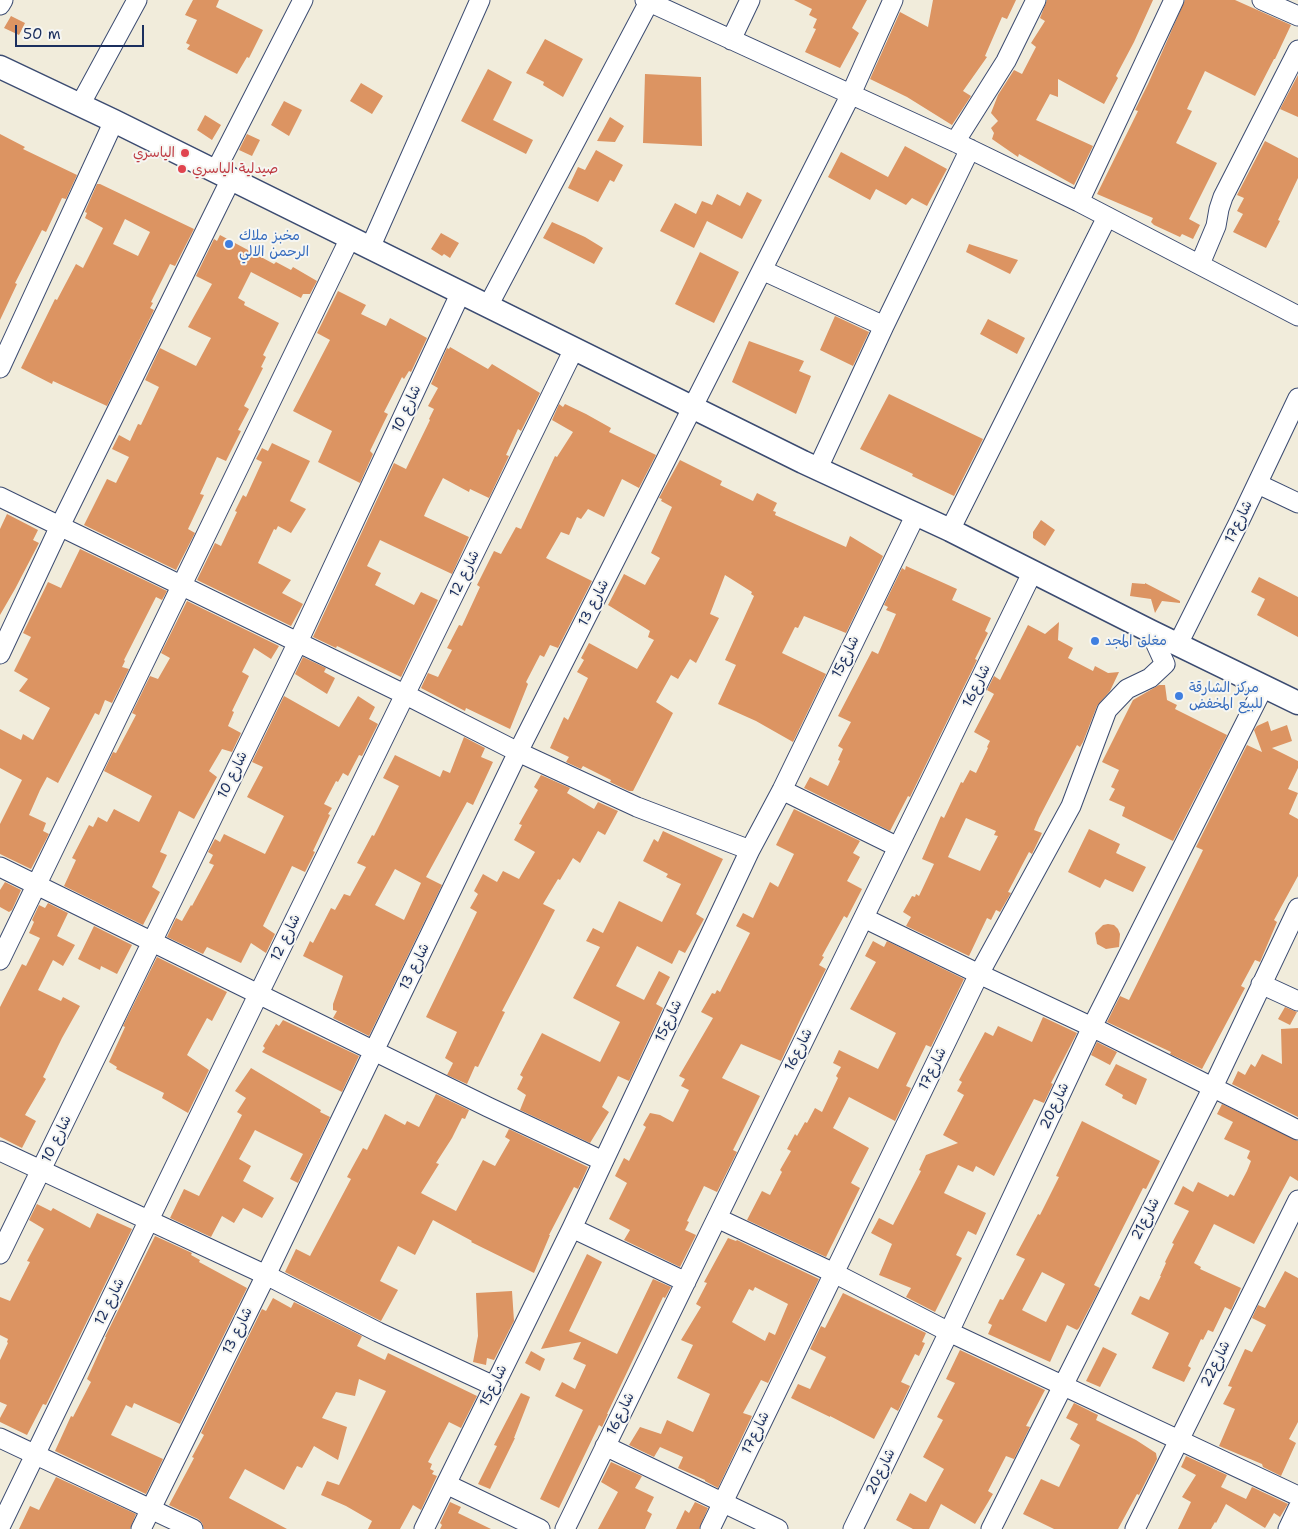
<!DOCTYPE html>
<html>
<head>
<meta charset="utf-8">
<style>
	body { margin:0 }
	#map { position:relative; width:1298px; height:1529px; overflow:hidden; background:#f1ecdb; font-family:"Shantell Sans",sans-serif }
	canvas { display:block }
	.scale { position:absolute; left:15px; top:25px; width:129px; height:22px; box-sizing:border-box; border:2px solid #1b2f5e; border-top:0; padding-left:6px; font-size:15px; line-height:18px; white-space:nowrap; color:#1b2f5e; -webkit-text-stroke:4px #f6f6f2; paint-order:stroke }
</style>
</head>
<body>
<div id="map">
<canvas width="1298" height="1529"></canvas>
<div class="scale">50 m</div>
</div>
<script>
const ctx = document.querySelector('canvas').getContext('2d');
ctx.lineJoin = 'round';
function fillPath(path, color) { ctx.fillStyle = color; ctx.fill(path, 'evenodd'); }
const shape = rows => new Path2D(rows.map(r => 'M' + r).join(''));
function trace(path, color, width, dash) { ctx.strokeStyle = color; ctx.lineWidth = width; ctx.lineCap = dash ? 'butt' : 'round'; ctx.setLineDash(dash || []); ctx.stroke(path); }
function label(font, color, halo, rows, align = 'center') {
  ctx.font = font + ' "Shantell Sans","Playpen Sans Arabic",sans-serif'; ctx.lineWidth = 4; ctx.setLineDash([]); ctx.textBaseline = 'middle'; ctx.strokeStyle = halo; ctx.fillStyle = color; for (const [text, x, y, turn = 0] of rows) {
    ctx.save(); ctx.translate(x, y); ctx.rotate((+turn || 0) * Math.PI / 180); ctx.textAlign = isNaN(turn) ? turn : align; if (halo) ctx.strokeText(text, 0, 0); ctx.fillText(text, 0, 0); ctx.restore();
  }
}
const building = shape([
	[193,0,219,0,216,7,263,30,249,58,247,57,237,74,187,49,190,45,186,43,197,20,185,15],
	[794,0,867,0,852,28,859,33,840,68,805,52,816,29,813,28,817,19,809,15,812,9],
	[933,0,1016,0,1007,19,1002,17,985,56,987,57,963,91,971,96,952,125,907,97,870,79,900,12,928,27],
	[1047,0,1153,0,1134,42,1116,76,1118,78,1104,104,1058,79,1058,97,1050,94,1036,120,1093,146,1074,185,1019,154,1018,157,992,139,994,133,991,128,998,121,991,113,998,95,1014,70,1022,74,1036,47,1031,43,1045,21,1040,18],
	[1185,0,1235,0,1291,25,1275,59,1274,59,1255,96,1205,71,1187,109,1192,111,1176,143,1217,163,1189,219,1200,225,1193,239,1182,234,1180,237,1154,225,1151,222,1153,218,1097,194,1138,111,1135,110,1148,84],
	[11,16,25,23,19,35,4,28],
	[545,39,583,59,563,97,543,85,544,82,526,73],
	[488,69,512,82,493,120,533,140,526,154,461,121],
	[645,74,701,77,702,146,643,143],
	[1298,75,1298,117,1280,109],
	[361,83,383,96,372,114,350,101],
	[284,101,302,110,289,136,271,125],
	[205,115,221,125,212,140,197,130],
	[610,117,624,126,615,142,597,141],
	[0,134,25,147,23,149,77,175,66,199,62,198,46,232,42,230,15,283,17,284,0,320],
	[247,134,260,140,252,156,239,150],
	[1265,141,1298,158,1298,178,1278,220,1280,221,1266,248,1233,232,1243,214,1237,211,1244,198,1237,195],
	[905,146,947,169,927,206,912,198,906,205,876,189,870,200,828,177,841,152,888,177],
	[596,150,623,165,614,182,610,180,598,202,568,188,578,167,585,170],
	[97,184,100,184,194,229,175,266,170,264,151,302,153,303,150,308,154,310,107,406,53,381,52,384,21,368,55,299,57,300,76,264,83,268,103,228,85,218,87,213,85,212,86,209],
	[125,219,150,232,138,256,113,244],
	[747,192,762,200,742,239,707,221,694,248,660,231,675,203,696,214,702,201,712,205,717,194,740,206],
	[552,222,585,237,603,248,594,264,543,238],
	[441,233,459,243,450,258,444,254,442,256,431,249],
	[220,235,274,264,276,262,291,270,293,267,317,281,310,294,303,294,301,298,251,272,238,298,245,302,244,305,279,323,263,355,266,357,261,367,263,368,244,406,249,409,238,430,241,431,226,461,217,457,200,494,204,495,188,529,195,533,176,570,84,525,107,479,116,483,129,457,112,449,119,435,130,441,138,424,141,425,159,387,145,380,160,348,196,366,211,338,188,327,212,284,196,276,214,239,217,241],
	[969,244,1018,260,1010,274,966,252],
	[700,252,739,272,714,323,675,304],
	[338,291,366,305,361,314,386,326,390,318,427,338,411,372,409,371,404,379,402,377,384,412,388,414,370,451,373,454,360,483,318,462,332,431,293,411,330,340,317,333],
	[835,316,869,332,853,366,820,350],
	[988,319,1025,338,1017,354,980,334],
	[749,341,804,361,799,371,811,376,796,414,732,382],
	[450,347,488,369,492,364,540,393,521,431,518,429,506,455,509,456,489,498,470,489,469,492,443,478,428,507,424,516,469,537,452,574,380,540,367,566,381,573,375,585,414,605,421,592,438,600,401,677,337,646,336,648,313,637,394,463,406,469,430,420,429,419,434,409,428,406,438,388,431,384,447,348,449,349],
	[889,394,983,439,954,496,912,476,913,474,860,449],
	[559,404,563,407,565,404,586,414,611,428,609,432,656,455,639,488,622,479,604,517,588,509,581,519,577,517,569,535,561,532,546,558,592,581,558,648,550,645,544,657,540,655,526,682,528,684,510,729,466,708,465,711,421,688,428,673,438,677,452,650,447,648,459,625,462,626,480,587,477,585,494,551,501,554,516,527,521,529,555,456,557,457,573,432,552,420],
	[272,443,310,461,290,501,306,509,291,533,278,526,276,530,274,529,258,563,291,580,282,593,303,604,291,626,197,580,215,543,221,546,237,512,235,511,243,495,246,497,262,462,256,459,262,448,268,451],
	[680,460,722,481,720,485,753,501,757,493,777,503,773,511,776,512,775,515,846,547,850,536,883,556,846,633,804,616,798,628,795,627,782,653,826,674,793,742,756,721,718,704,736,665,725,660,754,596,751,594,752,592,725,575,710,614,719,618,696,663,690,659,678,679,671,675,656,702,673,713,633,791,629,791,610,782,611,780,583,766,581,769,566,762,569,757,550,748,564,717,568,720,588,678,577,672,584,660,581,658,589,643,637,669,654,640,648,637,650,631,608,605,624,574,645,585,660,558,651,553,672,507,661,501,662,499,659,498],
	[7,514,38,530,33,540,39,543,15,589,0,615,0,529],
	[1041,520,1055,530,1045,546,1033,538,1033,532],
	[76,547,167,591,162,600,156,597,124,660,125,661,122,667,129,669,112,703,105,700,99,715,95,713,58,783,47,777,40,790,29,815,46,823,43,831,49,834,31,869,0,854,0,824,22,780,0,768,0,729,21,740,23,734,33,740,50,708,19,691,28,679,14,671,31,637,23,633,48,582,61,588,80,549],
	[906,566,957,589,952,600,991,618,985,631,988,633,975,659,977,660,910,797,908,796,890,831,804,788,810,777,828,786,840,761,838,760,843,749,838,746,851,722,838,716,872,651,878,654,896,614,886,610,888,607,884,605,902,568,905,570],
	[1259,577,1298,597,1298,637,1257,615,1265,599,1251,592],
	[1132,583,1145,584,1145,583,1180,601,1180,603,1162,601,1155,613,1151,599,1130,596],
	[187,601,279,646,271,659,254,648,242,672,249,676,232,711,234,712,228,726,241,733,232,752,222,749,209,771,217,777,194,819,179,811,160,852,167,855,152,887,160,892,143,925,64,886,76,860,72,858,89,825,93,827,98,817,107,822,114,809,139,822,152,796,104,771,113,752,116,753,136,715,132,713,150,676,158,679,170,658,161,653],
	[1059,622,1058,640,1073,648,1068,658,1093,671,1095,666,1108,673,1119,672,1110,691,1097,706,1083,742,1080,747,1077,745,1039,818,1034,830,1042,833,1032,854,1029,852,1008,892,1011,893,1000,912,996,910,991,920,987,918,969,956,906,926,911,917,903,912,912,896,915,897,916,894,919,896,934,864,922,859,941,816,944,818,961,782,963,783,970,770,976,773,988,748,987,747,990,741,974,732,994,694,987,690,994,676,1000,680,1028,625,1045,634],
	[966,818,996,831,994,835,998,836,980,871,948,857],
	[303,657,326,668,324,672,335,678,327,694,295,674],
	[1159,685,1165,685,1167,700,1177,705,1175,709,1227,735,1173,841,1122,816,1125,807,1109,800,1115,789,1111,787,1119,770,1102,762,1133,700],
	[284,696,339,727,358,696,375,707,369,719,378,724,362,756,359,755,348,776,343,773,338,782,336,781,324,804,332,808,328,814,330,815,313,851,315,852,305,872,292,866,273,905,263,926,275,934,266,953,251,943,241,963,207,947,203,954,167,937,176,918,182,921,191,905,192,906,214,865,209,863,213,855,208,852,215,839,220,842,224,834,265,854,284,816,247,797,263,767,252,762],
	[1268,721,1271,731,1287,725,1292,741,1272,748,1298,761,1298,768,1288,789,1298,793,1289,814,1298,819,1298,876,1274,920,1277,922,1260,962,1255,960,1241,986,1245,988,1202,1069,1170,1054,1171,1052,1107,1022,1120,996,1129,1000,1203,850,1196,847,1247,745,1262,752,1254,730,1257,726],
	[464,737,485,748,481,757,493,762,473,805,467,802,426,877,442,885,369,1036,333,1018,337,1011,333,1010,333,1004,343,976,303,956,310,941,313,943,331,908,335,910,344,894,350,896,366,867,357,863,372,835,374,836,399,786,383,778,395,755,440,777,443,770,450,773],
	[395,869,421,883,404,920,375,905],
	[541,775,570,788,567,793,594,809,598,802,618,811,605,835,598,831,580,863,573,858,560,880,558,879,543,904,555,910,502,1011,505,1012,478,1067,475,1066,467,1084,447,1075,453,1063,445,1058,457,1032,426,1017,477,912,470,908,478,894,474,891,483,874,497,882,503,871,519,879,535,852,514,840,522,825,519,824,538,790,534,787],
	[794,809,860,841,853,853,860,857,847,881,862,889,847,918,844,916,822,956,824,957,819,965,826,969,801,1018,781,1061,741,1044,722,1078,760,1096,733,1150,737,1152,717,1192,704,1186,687,1221,689,1222,685,1230,696,1235,680,1267,624,1240,630,1230,609,1219,627,1183,615,1176,624,1158,629,1161,646,1127,643,1125,650,1113,660,1115,673,1122,689,1090,681,1086,685,1079,679,1076,713,1018,701,1012,712,993,715,994,717,990,720,992,750,933,736,926,743,913,753,918,770,882,778,887,794,854,776,845],
	[1089,829,1120,844,1116,853,1146,867,1133,892,1105,879,1100,888,1068,872],
	[663,831,723,859,696,914,704,919,685,953,679,950,672,964,637,946,616,986,644,1000,659,971,670,977,656,1004,663,1008,629,1081,618,1076,602,1107,609,1112,590,1143,520,1110,526,1095,517,1089,523,1077,520,1075,542,1033,600,1062,620,1022,573,998,600,947,586,941,593,928,603,933,619,901,662,922,681,884,666,877,668,874,643,861,654,839,658,842],
	[5,882,21,890,12,910,9,912,0,907,0,890],
	[48,903,68,913,57,936,75,945,63,966,53,960,38,990,61,1001,63,997,80,1006,62,1038,43,1077,46,1079,25,1115,36,1121,22,1148,0,1137,0,1007,22,964,26,966,40,938,29,933,34,922,32,920,39,905,45,908],
	[1108,924,1114,925,1118,929,1120,934,1119,947,1106,949,1097,944,1095,933,1103,925],
	[94,926,132,945,117,974,101,966,100,970,78,959],
	[873,941,884,947,887,941,964,979,931,1047,926,1045,906,1086,911,1088,895,1121,849,1097,833,1128,869,1148,851,1183,860,1188,826,1257,747,1220,762,1191,770,1195,782,1172,780,1170,791,1151,787,1149,795,1134,797,1136,805,1122,807,1123,815,1108,822,1112,838,1078,836,1076,841,1067,833,1063,839,1050,878,1069,896,1033,850,1009,876,962,865,956],
	[157,957,227,992,212,1021,207,1018,187,1055,209,1070,188,1113,162,1098,164,1093,116,1069,117,1067,109,1062,125,1027,123,1026],
	[1285,1007,1297,1012,1290,1025,1278,1019],
	[1043,1017,1077,1033,1051,1083,1053,1084,1044,1103,1034,1099,994,1176,976,1166,973,1172,958,1165,944,1193,986,1213,976,1235,968,1231,956,1255,962,1258,935,1312,906,1297,911,1288,879,1275,892,1244,871,1233,879,1218,893,1225,921,1171,919,1170,926,1155,958,1143,943,1135,964,1095,957,1091,962,1082,959,1080,985,1032,993,1036,998,1026,1032,1042],
	[283,1020,359,1056,342,1092,262,1052,265,1048,263,1046,276,1024,279,1026],
	[1298,1028,1298,1117,1232,1084,1238,1071,1245,1075,1251,1064,1255,1067,1262,1054,1282,1064,1281,1029],
	[1097,1042,1117,1052,1110,1065,1091,1055],
	[1116,1064,1147,1079,1136,1105,1122,1098,1123,1095,1105,1085],
	[251,1068,321,1110,320,1112,330,1117,298,1183,290,1179,303,1154,255,1130,239,1159,251,1166,243,1181,274,1198,262,1218,243,1208,234,1223,222,1216,211,1237,170,1218,184,1189,199,1196,242,1115,237,1112,246,1098,235,1091],
	[436,1094,469,1110,465,1119,462,1118,452,1138,436,1163,439,1164,421,1193,456,1211,483,1160,495,1166,510,1140,505,1137,509,1129,588,1167,578,1189,574,1187,549,1235,550,1235,534,1273,471,1242,472,1241,433,1220,415,1255,398,1246,380,1281,398,1290,381,1321,285,1272,296,1249,310,1256,351,1179,347,1177,363,1148,367,1150,385,1114,405,1125,407,1121,419,1127],
	[1222,1104,1298,1141,1298,1181,1290,1176,1254,1244,1214,1224,1194,1263,1201,1267,1200,1269,1241,1288,1231,1310,1225,1307,1213,1332,1208,1330,1203,1340,1201,1339,1188,1366,1191,1368,1184,1382,1152,1368,1169,1333,1131,1314,1140,1296,1149,1300,1161,1276,1160,1276,1166,1263,1165,1262,1174,1244,1172,1243,1189,1211,1174,1204,1183,1186,1193,1192,1198,1182,1228,1197,1230,1194,1234,1196,1247,1171,1251,1161,1247,1158,1250,1151,1224,1139,1233,1122,1217,1114],
	[1082,1121,1160,1161,1146,1189,1143,1188,1094,1285,1100,1288,1079,1328,1077,1330,1067,1325,1050,1362,988,1334,992,1325,988,1323,1000,1299,1003,1300,1025,1259,1016,1255,1038,1214,1040,1215,1059,1177,1056,1176],
	[1042,1272,1065,1284,1046,1322,1022,1310],
	[37,1204,51,1211,53,1208,90,1228,97,1213,132,1229,46,1405,43,1404,27,1435,0,1422,0,1418,7,1405,0,1402,0,1360,8,1343,7,1342,8,1339,0,1335,0,1297,10,1301,30,1262,27,1261,44,1229,29,1220],
	[155,1236,192,1253,191,1255,200,1260,199,1262,247,1288,180,1424,134,1403,132,1408,126,1405,111,1435,163,1459,146,1494,55,1451,71,1416,73,1417,91,1382,87,1379,106,1337,105,1337],
	[728,1238,736,1241,737,1240,819,1279,768,1383,761,1380,743,1413,752,1416,718,1488,705,1481,705,1480,678,1468,683,1457,660,1447,654,1457,629,1445,640,1427,661,1434,667,1420,693,1432,710,1394,677,1378,693,1345,681,1340,701,1307,696,1304,707,1283,704,1282],
	[755,1287,788,1304,775,1335,769,1332,765,1341,732,1322,749,1289,753,1291],
	[587,1254,602,1262,569,1331,617,1354,653,1279,671,1287,665,1298,663,1297,607,1414,608,1414,602,1427,599,1425,559,1508,540,1499,583,1410,555,1396,562,1382,575,1389,586,1365,573,1359,581,1342,541,1349],
	[1285,1271,1298,1278,1298,1422,1289,1439,1296,1443,1281,1476,1263,1467,1262,1464,1219,1446,1235,1409,1223,1404,1232,1387,1228,1386,1245,1349,1252,1352,1266,1325,1252,1318,1258,1305,1265,1308],
	[512,1291,514,1321,494,1360,487,1358,486,1365,473,1362,478,1336,476,1293],
	[843,1293,926,1333,922,1342,925,1343,919,1356,915,1354,901,1382,910,1386,898,1411,891,1407,874,1439,830,1416,830,1417,791,1398,798,1384,810,1389,826,1357,810,1349,821,1326,825,1328],
	[273,1298,291,1308,294,1302,362,1336,357,1346,385,1360,388,1353,477,1396,461,1428,449,1422,428,1462,432,1464,430,1469,434,1471,432,1474,437,1476,421,1510,413,1505,400,1529,368,1529,372,1521,346,1506,321,1495,327,1481,339,1485,386,1391,359,1379,355,1396,336,1392,322,1418,347,1427,338,1460,314,1446,302,1468,297,1466,284,1490,245,1469,229,1498,287,1529,204,1529,202,1523,198,1519,169,1505,194,1458,192,1457,204,1435,201,1433,262,1309,266,1311],
	[1103,1347,1117,1354,1100,1387,1086,1381],
	[960,1350,1045,1390,1026,1426,1030,1427,1014,1459,1006,1456,988,1491,993,1494,975,1524,941,1504,929,1529,913,1529,896,1520,910,1493,926,1502,944,1469,923,1457,943,1420,937,1417,955,1383,946,1379],
	[531,1351,545,1359,540,1371,525,1363],
	[521,1393,530,1397,514,1438,515,1438,490,1489,478,1484,497,1446,494,1445],
	[1074,1403,1098,1415,1096,1420,1136,1440,1156,1453,1157,1459,1139,1495,1137,1494,1118,1529,1054,1529,1023,1514,1041,1479,1059,1487,1080,1445,1070,1439,1078,1424,1066,1418],
	[1186,1456,1227,1475,1221,1487,1246,1499,1252,1487,1288,1504,1280,1517,1274,1513,1265,1528,1226,1504,1216,1523,1215,1522,1211,1529,1178,1529,1191,1502,1182,1497,1196,1475,1181,1467],
	[611,1462,642,1476,635,1488,654,1497,647,1511,652,1514,645,1529,598,1529,618,1492,601,1482],
	[56,1477,136,1514,130,1529,19,1529,30,1506,39,1510],
	[450,1502,461,1507,458,1513,491,1529,440,1529,442,1525,440,1523],
	[695,1502,708,1508,699,1529,676,1529,685,1510,689,1513]
]);
const minor = shape([
	[645,0,955,142,1079,202,1298,316],
	[1262,0,1298,16],
	[0,5,3,0],
	[731,40,750,0],
	[80,105,137,0],
	[955,142,1006,61,1036,0],
	[215,172,303,0],
	[1079,202,1174,0],
	[370,248,480,0],
	[1200,264,1216,226,1219,209,1223,197,1298,50],
	[762,270,851,94,893,0],
	[488,306,649,2],
	[0,368,114,121],
	[818,468,884,326,970,149],
	[1258,484,1298,503],
	[0,497,406,695,518,752,637,807,750,850],
	[950,530,1107,217],
	[1178,644,1239,522,1298,398],
	[0,654,60,526,231,179],
	[782,790,898,847],
	[0,867,488,1107,603,1161],
	[864,918,979,974,1092,1027,1298,1130],
	[0,960,350,238],
	[1261,984,1298,1001],
	[0,1151,266,1275,378,1332,494,1386],
	[717,1218,834,1273,949,1332,1298,1496],
	[572,1228,686,1282],
	[0,1254,298,642,461,292],
	[0,1438,193,1529],
	[605,1446,778,1529],
	[446,1484,540,1529],
	[0,1527,259,993,574,349],
	[141,1529,266,1275,518,752,762,270,884,326],
	[424,1529,572,1228,750,850,782,790,916,514],
	[565,1529,1033,571],
	[710,1529,979,974,1071,806,1107,710,1127,689,1150,678,1165,664,1150,631],
	[853,1529,949,1332,1092,1027,1264,686],
	[991,1529,1213,1087,1298,908],
	[1135,1529,1298,1200],
	[1288,1529,1298,1508]
]);
const tertiary = shape([
	[0,67,114,121,803,462,950,530,1150,631,1298,703]
]);
const markers = [
	[185,153,5,"#e0444e"],
	[182,169,5,"#e0444e"],
	[229,244,5,"#3f7fe0"],
	[1095,641,5,"#3f7fe0"],
	[1179,696,5,"#3f7fe0"]
];
const healthNames = [
	["الياسري",175,153],
	["صيدلية الياسري",192,169,"left"]
];
const shopNames = [
	["مخبز ملاك",239,236],
	["الرحمن الالي",239,252],
	["مغلق المجد",1105,641],
	["مركز الشارقة",1189,688],
	["للبيع المخفض",1189,704]
];
const streetNames = [
	["شارع 10",407,409,-65],
	["شارع17",1239,522,-64],
	["شارع 12",465,574,-64],
	["شارع 13",594,603,-63],
	["شارع15",846,657,-64],
	["شارع16",977,686,-64],
	["شارع 10",233,775,-64],
	["شارع 12",286,938,-64],
	["شارع 13",415,967,-64],
	["شارع15",669,1021,-65],
	["شارع16",799,1050,-64],
	["شارع17",933,1069,-64],
	["شارع20",1055,1106,-65],
	["شارع 10",57,1139,-64],
	["شارع21",1146,1219,-63],
	["شارع 12",110,1302,-64],
	["شارع 13",238,1331,-64],
	["شارع22",1216,1364,-64],
	["شارع15",494,1386,-64],
	["شارع16",621,1414,-64],
	["شارع17",756,1433,-64],
	["شارع20",881,1472,-64]
];
fillPath(building, '#dc9462');
trace(minor, '#3b4b71', 21);
trace(tertiary, '#3b4b71', 25);
trace(minor, '#fff', 19);
trace(tertiary, '#fff', 22);
for (const [x, y, r, color] of markers) { const dot = new Path2D(); dot.arc(x, y, r, 0, 2 * Math.PI); ctx.fillStyle = color; ctx.fill(dot); trace(dot, '#f6f6f2', 2); }
label('14px', '#be3a42', '#f6f6f2', healthNames, 'right');
label('14px', '#366cbe', '#f6f6f2', shopNames, 'left');
label('14px', '#1b2f5e', '#f6f6f2', streetNames);
</script>
</body>
</html>
